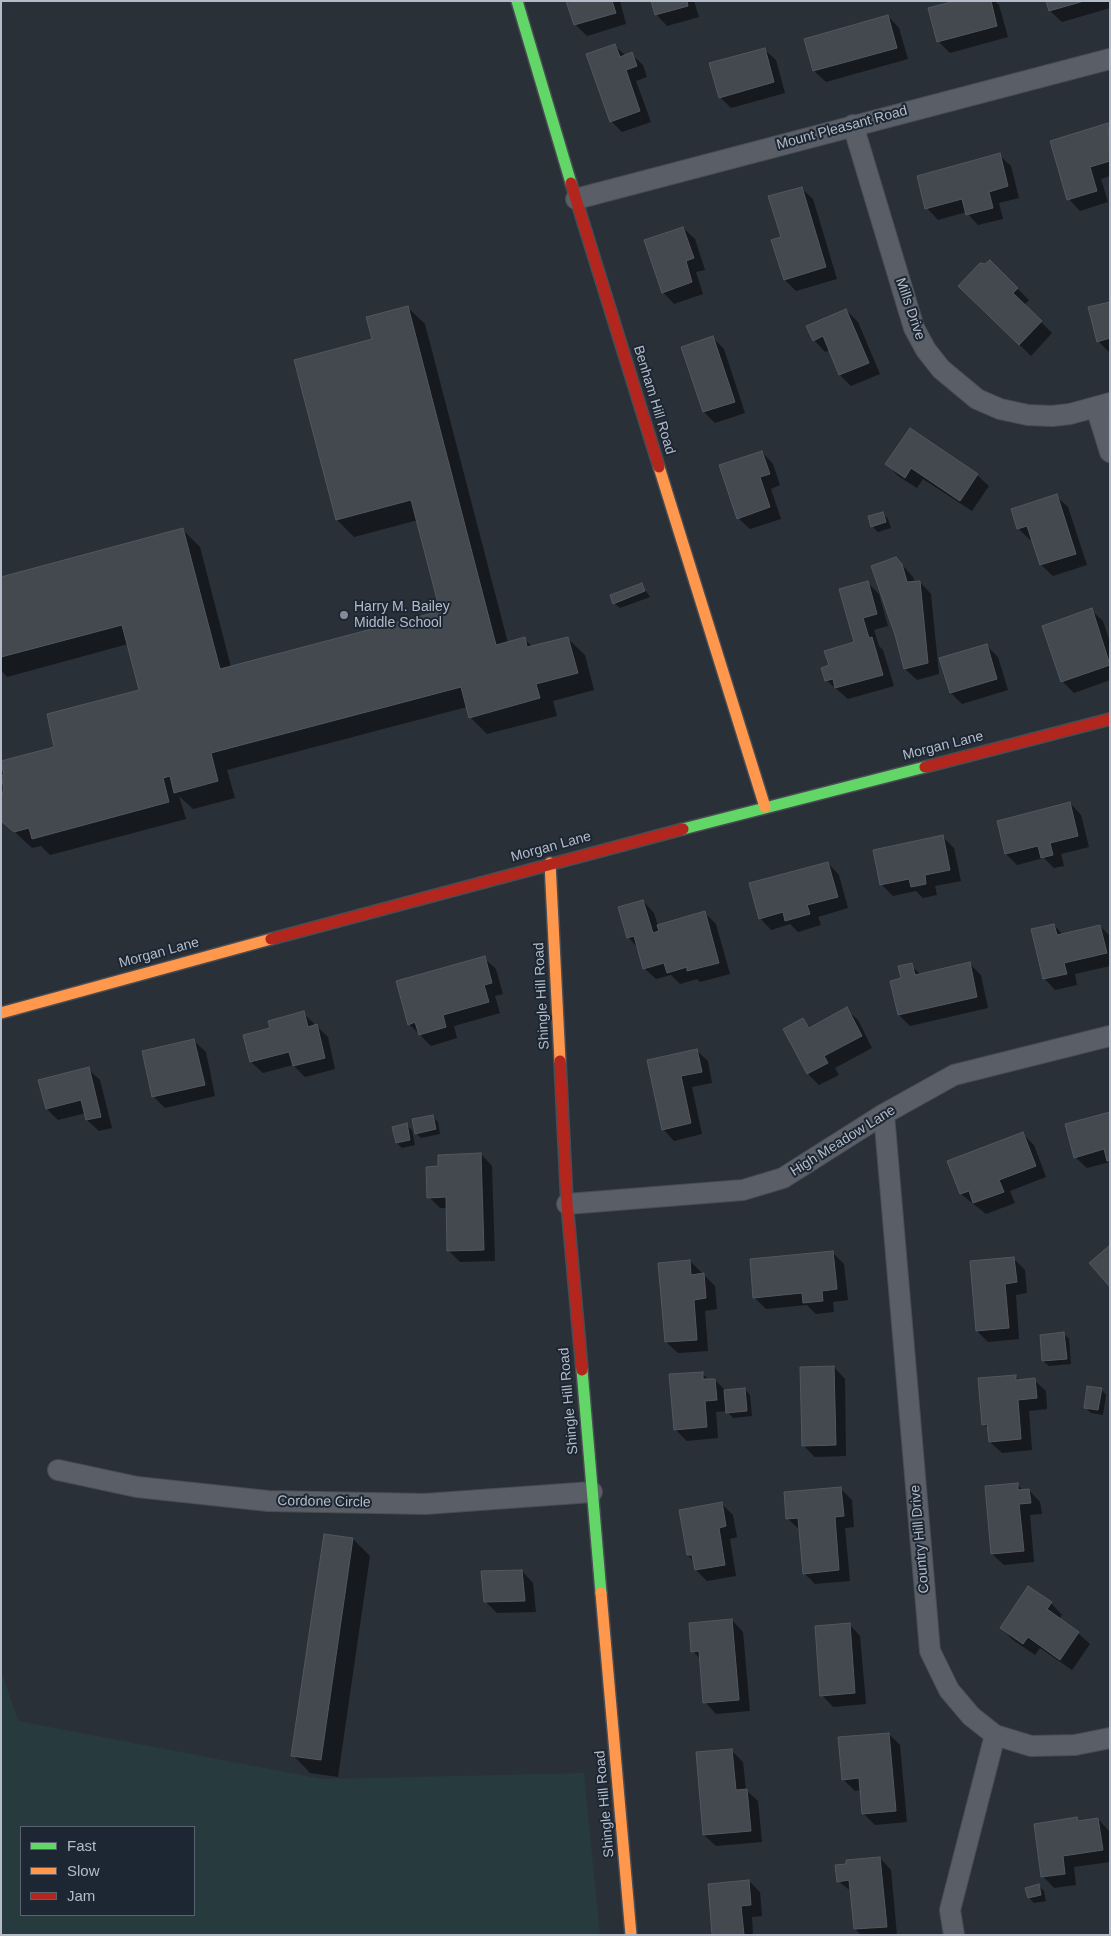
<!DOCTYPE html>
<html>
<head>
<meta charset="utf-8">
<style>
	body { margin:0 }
	#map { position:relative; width:1111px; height:1936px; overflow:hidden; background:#2a3038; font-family:Helvetica,sans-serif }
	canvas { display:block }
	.frame { position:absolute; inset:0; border:2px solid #b4bcc9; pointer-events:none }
	.legend { position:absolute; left:20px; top:1826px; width:175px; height:90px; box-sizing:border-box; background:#1d2633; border:1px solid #59626f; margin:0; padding:6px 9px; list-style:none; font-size:15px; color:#b4bcc9 }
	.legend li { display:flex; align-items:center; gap:10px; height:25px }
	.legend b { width:25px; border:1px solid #59626f }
</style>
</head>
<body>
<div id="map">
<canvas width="1111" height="1936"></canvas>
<div class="frame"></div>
<ul class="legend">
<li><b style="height:6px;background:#63d668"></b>Fast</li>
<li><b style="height:6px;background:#ff974d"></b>Slow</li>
<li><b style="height:6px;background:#b3261e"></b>Jam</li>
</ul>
</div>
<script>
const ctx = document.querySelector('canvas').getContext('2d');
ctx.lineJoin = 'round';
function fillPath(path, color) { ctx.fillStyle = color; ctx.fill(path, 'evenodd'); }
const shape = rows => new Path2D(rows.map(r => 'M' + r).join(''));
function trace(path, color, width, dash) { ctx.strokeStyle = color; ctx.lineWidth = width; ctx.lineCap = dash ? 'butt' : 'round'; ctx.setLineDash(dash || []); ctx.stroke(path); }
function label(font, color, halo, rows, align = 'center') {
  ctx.font = font + ' Helvetica,sans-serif'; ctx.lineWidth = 4; ctx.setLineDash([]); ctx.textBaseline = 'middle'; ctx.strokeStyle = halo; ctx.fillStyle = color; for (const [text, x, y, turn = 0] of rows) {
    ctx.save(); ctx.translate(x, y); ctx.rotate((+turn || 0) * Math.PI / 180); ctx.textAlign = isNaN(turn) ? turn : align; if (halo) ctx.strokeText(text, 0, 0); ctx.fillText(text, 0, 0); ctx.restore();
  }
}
const green = shape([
	[1,1670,18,1721,322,1779,584,1773,600,1935,1,1935],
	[21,1827,194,1827,194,1915,21,1915]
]);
const shadow = shape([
	[567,1,620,1,626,24,587,36,573,22],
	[652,1,694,1,699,17,667,26,656,14],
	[960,1,995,1,999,5,1008,37,950,53,939,42],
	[1048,1,1110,1,1110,8,1062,22,1050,11],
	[888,16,899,28,908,59,826,82,814,71,806,39],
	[615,46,626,56,631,54,643,65,647,77,636,81,651,122,622,132,611,121],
	[764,49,776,60,785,93,731,108,720,97],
	[1108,125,1110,127,1110,176,1101,179,1108,202,1080,211,1069,199],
	[999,155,1011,166,1019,198,999,203,1003,219,978,225,966,212,938,220,927,208],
	[801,188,813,199,837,279,796,291,785,280,782,238],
	[683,228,695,239,705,270,696,272,703,294,674,304,663,292],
	[990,261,1029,300,1024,305,1052,333,1031,356,960,286],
	[1110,303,1110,352,1109,352,1098,341],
	[407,307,425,324,508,643,524,639,533,647,567,638,585,655,594,690,553,701,557,716,487,734,470,717,467,707,227,770,235,798,193,809,179,796,186,819,50,855,41,846,32,848,2,820,55,748,140,691,128,644,7,677,1,670,1,578,183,530,200,547,231,667,442,612,418,520,354,537,337,520,373,340],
	[846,310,858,322,880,374,851,386,840,375,830,350,825,352,814,340],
	[713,338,724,349,745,413,715,423,704,412,683,348],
	[762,452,773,464,780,485,771,489,781,519,750,529,738,518],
	[887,464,977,475,989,486,972,511,923,479,917,488,898,476],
	[1056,496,1068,507,1087,565,1053,576,1041,565,1033,539,1030,540,1018,528],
	[882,513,888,519,891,528,878,532,872,526],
	[896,558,913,577,915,583,920,582,931,594,939,674,917,680,905,669,896,635],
	[867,582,879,594,888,626,874,630,879,646,883,650,894,686,848,699,826,680,830,666,855,643],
	[641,584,650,597,620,608,614,603],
	[1091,610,1103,621,1110,642,1110,680,1074,693,1062,681],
	[987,646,998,657,1008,690,962,704,951,693],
	[1070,803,1081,815,1089,847,1061,854,1064,866,1054,868,1044,858,1017,865,1006,854],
	[943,837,954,848,961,881,935,886,937,895,923,898,916,891,893,896,881,884],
	[828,863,839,875,848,908,818,917,821,925,798,932,790,924,771,930,760,918],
	[643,901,654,913,658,926,704,912,716,924,730,974,700,982,697,979,680,984,671,975,656,979,644,968,638,948,628,937],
	[1054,925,1063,935,1100,926,1110,936,1110,966,1075,974,1077,985,1055,990,1044,978],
	[484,958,496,969,503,994,495,996,500,1013,454,1026,457,1038,431,1046,409,1024],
	[970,964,981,975,988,1008,910,1026,899,1015,902,979,911,965,921,975],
	[846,1009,858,1020,872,1048,835,1068,839,1075,819,1085,808,1074,803,1020,811,1028],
	[303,1013,328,1037,335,1069,305,1077,293,1065,263,1073,251,1062,244,1036,271,1029],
	[194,1041,206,1052,215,1096,165,1108,153,1096],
	[696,1050,708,1061,712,1083,692,1087,702,1134,674,1141,663,1129,648,1060],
	[88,1069,100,1080,112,1128,99,1131,87,1120,86,1113,58,1120,47,1109],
	[1110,1113,1110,1162,1087,1168,1075,1157],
	[432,1116,438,1122,440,1134,421,1138,416,1133],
	[406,1125,412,1130,415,1145,402,1148,397,1143],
	[1023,1134,1034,1145,1046,1177,1010,1191,1015,1203,986,1214,961,1194],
	[481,1154,492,1166,495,1261,460,1262,448,1250,447,1208,440,1208,429,1197,440,1167],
	[833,1253,844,1264,848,1300,833,1302,834,1312,816,1314,807,1305,766,1309,754,1297],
	[1014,1259,1025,1270,1027,1293,1016,1295,1019,1339,988,1342,977,1331],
	[690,1261,715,1286,717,1309,705,1311,708,1351,678,1353,666,1342],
	[1064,1334,1069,1339,1071,1364,1049,1366,1043,1361],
	[834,1367,845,1379,846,1456,815,1457,803,1445],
	[702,1373,709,1380,715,1380,726,1391,745,1389,750,1395,752,1416,733,1418,727,1411,716,1412,718,1438,687,1441,675,1429],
	[1016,1376,1020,1381,1034,1380,1046,1391,1047,1409,1029,1411,1032,1450,1002,1453,990,1442,989,1430,984,1424],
	[1101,1389,1106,1395,1103,1415,1091,1413,1086,1408],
	[1017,1484,1023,1491,1029,1490,1040,1502,1042,1514,1030,1515,1034,1562,1004,1565,992,1554,986,1487],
	[841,1489,852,1500,854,1527,845,1528,850,1581,815,1584,804,1573,800,1530,788,1519],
	[722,1504,733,1515,737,1537,730,1539,736,1576,707,1581,696,1570,694,1562,688,1555],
	[353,1539,370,1556,338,1777,310,1773,293,1755],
	[522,1571,533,1583,536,1612,497,1613,485,1601],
	[1051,1603,1062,1615,1059,1619,1078,1633,1090,1644,1072,1670,1040,1648,1035,1655,1013,1640,1001,1628],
	[732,1620,743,1632,750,1711,716,1714,705,1702,701,1660,693,1651],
	[849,1624,860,1636,866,1704,833,1707,822,1695],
	[889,1734,900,1745,907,1822,875,1825,863,1813,861,1790,855,1791,843,1779],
	[732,1751,743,1762,746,1790,758,1801,762,1842,716,1846,704,1835],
	[1077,1819,1080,1822,1098,1819,1109,1831,1110,1862,1074,1867,1076,1885,1054,1888,1043,1876],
	[880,1858,891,1870,897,1935,861,1935,855,1929,852,1892,838,1881],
	[749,1881,760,1892,762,1916,752,1917,753,1935,714,1935],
	[1038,1886,1044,1891,1046,1901,1034,1903,1029,1898,1027,1889]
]);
const building = shape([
	[566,1,612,1,616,13,574,25,566,1],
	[651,1,687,1,688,6,655,15,651,1],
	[955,1,991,1,997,26,937,42,928,8,955,1],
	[1046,1,1084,1,1049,11,1046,1],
	[888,15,897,48,813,71,804,39,888,15],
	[615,44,620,57,632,52,637,66,626,70,640,111,610,122,586,54,615,44],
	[765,48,774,82,719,98,709,63,765,48],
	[1108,123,1110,161,1090,167,1097,191,1067,200,1050,141,1108,123],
	[1000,153,1008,186,989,192,993,208,966,215,962,199,925,209,917,176,1000,153],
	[802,187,826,267,784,280,771,240,781,237,768,196,802,187],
	[683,227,694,258,686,261,692,282,662,293,644,240,683,227],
	[990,260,1018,288,1013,293,1042,321,1019,345,958,286,980,263,985,264,990,260],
	[1110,302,1110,338,1097,342,1088,307,1110,302],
	[408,306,496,645,525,637,527,647,568,637,578,673,536,684,540,698,469,718,461,687,211,753,218,781,174,793,170,776,163,778,169,802,32,839,29,828,14,832,1,821,1,797,4,789,1,776,4,775,1,761,54,747,47,714,139,690,122,625,1,657,1,577,183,528,220,669,440,611,411,500,336,520,294,360,372,339,366,317,408,306],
	[846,309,869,363,839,375,823,336,813,341,806,326,846,309],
	[713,336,735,402,703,412,681,347,713,336],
	[910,428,978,474,960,501,911,468,905,478,885,464,910,428],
	[762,451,770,474,760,477,770,507,737,519,719,465,762,451],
	[1057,494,1076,554,1040,565,1027,526,1017,529,1011,509,1057,494],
	[883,512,886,522,871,527,868,516,883,512],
	[896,557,902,564,907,582,920,581,928,663,904,669,895,635,871,566,896,557],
	[868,581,877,614,863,618,869,638,872,637,883,675,835,688,833,679,825,681,821,668,829,665,824,651,854,642,839,589,868,581],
	[642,583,645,591,613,604,610,595,642,583],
	[1092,608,1110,665,1061,682,1042,626,1092,608],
	[987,644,997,679,950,693,939,658,987,644],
	[1070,802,1078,836,1050,843,1053,855,1041,858,1038,846,1005,854,997,821,1070,802],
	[943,835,950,870,925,875,926,884,911,887,909,879,880,885,873,850,943,835],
	[828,862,838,897,807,905,810,914,785,921,783,912,759,919,749,883,828,862],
	[643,900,653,933,659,931,657,925,705,911,719,963,687,971,687,967,667,973,664,963,643,969,634,936,627,938,618,907,643,900],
	[1054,924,1057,935,1100,925,1107,953,1064,963,1067,974,1043,979,1031,929,1054,924],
	[485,956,492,983,484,985,489,1002,443,1015,446,1027,419,1035,415,1022,408,1025,396,981,485,956],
	[970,962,977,997,898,1015,890,981,901,978,898,966,912,963,915,975,970,962],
	[847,1007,862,1036,824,1056,828,1063,807,1074,783,1029,803,1018,809,1028,847,1007],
	[304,1011,308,1027,317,1024,325,1058,293,1066,289,1052,250,1062,243,1035,270,1028,268,1021,304,1011],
	[194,1039,205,1085,152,1097,142,1051,194,1039],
	[697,1049,702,1072,681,1076,691,1123,662,1130,647,1060,697,1049],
	[89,1067,101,1117,86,1120,81,1100,46,1109,38,1080,89,1067],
	[1110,1112,1110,1161,1107,1161,1104,1149,1074,1158,1065,1124,1110,1112],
	[433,1115,436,1129,415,1134,412,1119,433,1115],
	[407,1123,410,1140,396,1143,392,1127,407,1123],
	[1023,1132,1036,1166,999,1180,1004,1192,973,1203,969,1191,960,1194,947,1161,1023,1132],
	[481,1153,484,1250,447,1251,446,1197,427,1198,426,1167,438,1166,438,1155,481,1153],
	[1110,1245,1110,1287,1089,1263,1110,1245],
	[833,1251,837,1289,822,1291,823,1301,803,1303,802,1293,753,1298,750,1259,833,1251],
	[1014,1257,1017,1282,1005,1284,1009,1328,976,1331,970,1261,1014,1257],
	[690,1260,691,1275,704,1273,706,1298,694,1300,697,1340,665,1342,658,1263,690,1260],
	[1064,1332,1067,1359,1042,1361,1040,1335,1064,1332],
	[834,1366,836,1445,802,1446,800,1367,834,1366],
	[703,1372,703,1379,715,1379,717,1400,705,1401,707,1427,674,1430,669,1374,703,1372],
	[1016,1375,1016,1380,1035,1378,1037,1398,1018,1400,1021,1439,989,1442,987,1424,982,1425,978,1378,1016,1375],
	[1087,1386,1102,1388,1098,1410,1084,1408,1087,1386],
	[745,1388,747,1411,726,1413,724,1390,745,1388],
	[1018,1483,1018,1490,1029,1489,1031,1503,1019,1504,1024,1551,991,1554,985,1486,1018,1483],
	[841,1487,844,1516,835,1517,839,1570,803,1574,798,1518,786,1519,784,1492,841,1487],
	[722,1502,726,1526,719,1528,725,1565,695,1570,692,1555,687,1555,679,1510,722,1502],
	[324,1534,353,1538,321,1760,291,1756,324,1534],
	[522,1570,525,1601,484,1602,481,1571,522,1570],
	[1028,1586,1052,1602,1047,1609,1079,1632,1060,1660,1028,1637,1023,1644,1000,1628,1028,1586],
	[732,1619,739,1700,703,1703,699,1651,691,1652,689,1623,732,1619],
	[850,1623,855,1693,820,1696,815,1626,850,1623],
	[889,1733,896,1811,862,1814,859,1778,842,1780,838,1737,889,1733],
	[732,1749,736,1790,747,1789,751,1831,703,1835,696,1752,732,1749],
	[1077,1817,1078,1821,1098,1818,1103,1850,1063,1856,1065,1874,1041,1877,1034,1824,1077,1817],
	[880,1857,887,1927,854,1929,849,1880,837,1882,835,1865,846,1864,846,1860,880,1857],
	[749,1880,751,1905,741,1906,744,1935,712,1935,708,1884,749,1880],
	[1039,1884,1041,1895,1028,1898,1025,1888,1039,1884]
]);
const street = shape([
	[853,125,914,328,926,350,941,369,977,399,1000,409,1028,415,1052,416,1070,414,1110,403],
	[576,199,1110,59],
	[1096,407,1110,452],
	[884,1114,930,1651,949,1690,971,1716,995,1735,950,1910,954,1935],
	[567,1204,743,1190,783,1178,884,1114,954,1075,1110,1036],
	[58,1470,137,1487,268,1501,425,1504,592,1492],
	[995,1735,1031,1746,1075,1745,1110,1738]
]);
const fast = shape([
	[517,1,571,183],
	[683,829,925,767],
	[582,1370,601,1593]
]);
const slow = shape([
	[659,467,765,807],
	[550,863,560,1061],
	[1,1013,271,939],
	[601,1593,631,1935]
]);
const jam = shape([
	[571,183,659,467],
	[925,767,1110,719],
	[271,939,683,829],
	[560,1061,567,1204,582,1370]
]);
const markers = [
	[344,615,5,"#848b96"]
];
const streetNames = [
	["Mount Pleasant Road",842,128,-15],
	["Mills Drive",910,309,71],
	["Benham Hill Road",654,400,73],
	["Morgan Lane",943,746,-14],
	["Morgan Lane",551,847,-15],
	["Morgan Lane",159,953,-15],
	["Shingle Hill Road",542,996,-93],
	["High Meadow Lane",843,1141,-32],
	["Shingle Hill Road",569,1401,-95],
	["Cordone Circle",324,1502,1],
	["Country Hill Drive",920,1539,-95],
	["Shingle Hill Road",605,1804,-95]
];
const poiNames = [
	["Harry M. Bailey",354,607],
	["Middle School",354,623]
];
fillPath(green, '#273a3e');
fillPath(shadow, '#0007');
fillPath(building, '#444950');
trace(building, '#52575f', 1);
trace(street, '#484c53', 22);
trace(fast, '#484c53', 14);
trace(slow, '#484c53', 14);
trace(jam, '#484c53', 14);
trace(street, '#5a5e66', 20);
trace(fast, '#63d668', 11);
trace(slow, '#ff974d', 11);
trace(jam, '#b3261e', 11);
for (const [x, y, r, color] of markers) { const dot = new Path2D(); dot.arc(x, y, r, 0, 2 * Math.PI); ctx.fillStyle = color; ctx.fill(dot); trace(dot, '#1d2633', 2); }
label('14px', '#b4bcc9', '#1d2633', streetNames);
label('14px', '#b4bcc9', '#1d2633', poiNames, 'left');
</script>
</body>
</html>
